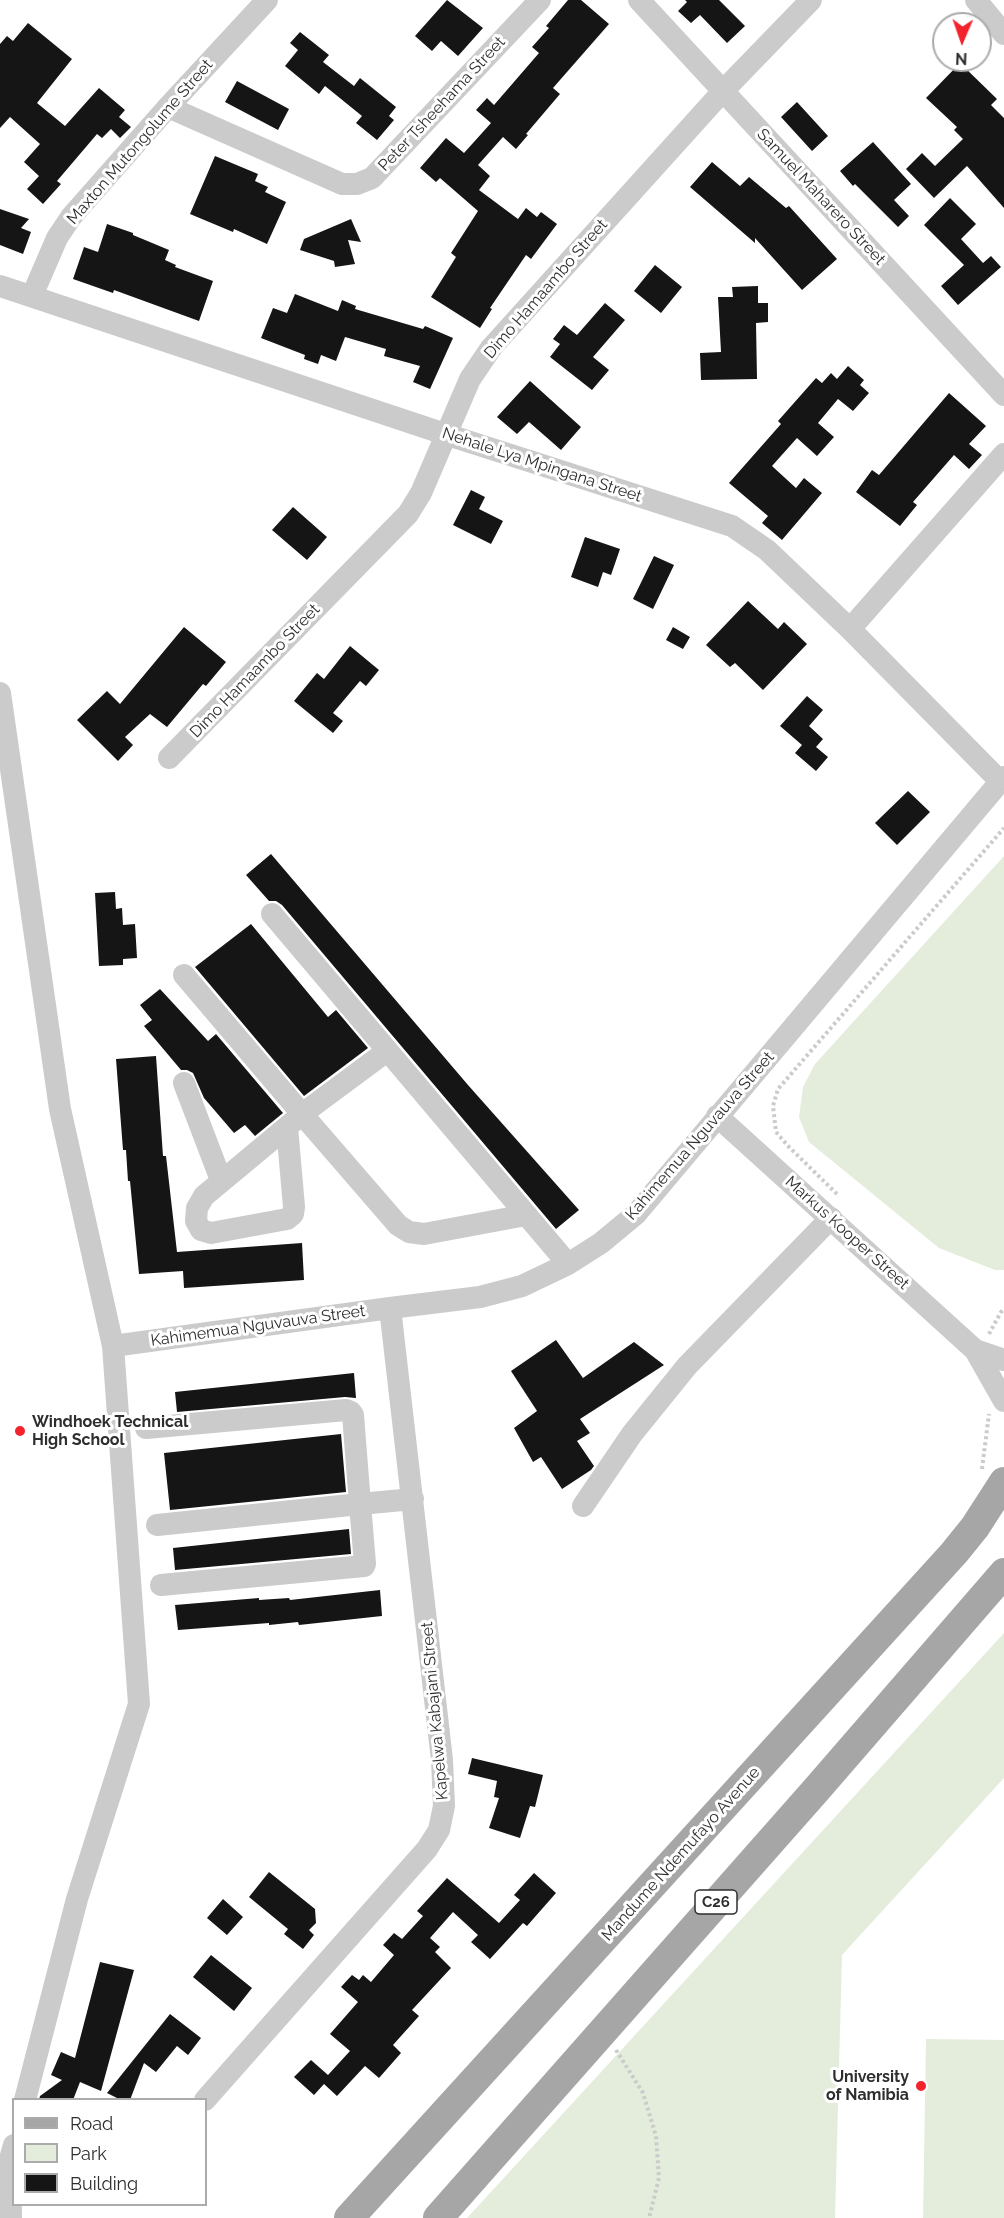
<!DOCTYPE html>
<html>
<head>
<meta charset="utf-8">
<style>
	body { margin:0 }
	#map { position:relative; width:1004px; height:2218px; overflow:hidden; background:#fff; font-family:Raleway,sans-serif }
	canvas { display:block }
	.legend { position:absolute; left:12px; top:2098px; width:195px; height:108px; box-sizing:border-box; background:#fff; border:2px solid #ababab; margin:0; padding:8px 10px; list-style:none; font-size:18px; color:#2e2e2e }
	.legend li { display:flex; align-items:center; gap:12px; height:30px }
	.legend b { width:30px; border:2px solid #ababab }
	.north { position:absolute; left:932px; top:12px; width:60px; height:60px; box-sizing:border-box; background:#fff; border:2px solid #ababab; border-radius:50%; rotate:182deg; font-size:16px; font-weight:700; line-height:24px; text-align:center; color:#2e2e2e }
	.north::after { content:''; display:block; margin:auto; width:21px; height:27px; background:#f2232d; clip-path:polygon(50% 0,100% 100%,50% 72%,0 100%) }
</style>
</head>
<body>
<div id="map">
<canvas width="1004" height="2218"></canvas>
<ul class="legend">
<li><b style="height:8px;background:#a6a6a6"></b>Road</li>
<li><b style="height:16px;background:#e4eddb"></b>Park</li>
<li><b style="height:16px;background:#151515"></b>Building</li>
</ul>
<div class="north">N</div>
</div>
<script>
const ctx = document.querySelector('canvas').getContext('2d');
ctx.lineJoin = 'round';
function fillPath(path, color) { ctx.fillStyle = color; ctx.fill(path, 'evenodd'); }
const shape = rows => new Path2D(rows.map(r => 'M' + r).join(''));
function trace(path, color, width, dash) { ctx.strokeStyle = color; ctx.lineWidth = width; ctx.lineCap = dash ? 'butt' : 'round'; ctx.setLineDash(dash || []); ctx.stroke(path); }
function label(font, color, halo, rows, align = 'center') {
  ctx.font = font + ' Raleway,sans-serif'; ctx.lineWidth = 6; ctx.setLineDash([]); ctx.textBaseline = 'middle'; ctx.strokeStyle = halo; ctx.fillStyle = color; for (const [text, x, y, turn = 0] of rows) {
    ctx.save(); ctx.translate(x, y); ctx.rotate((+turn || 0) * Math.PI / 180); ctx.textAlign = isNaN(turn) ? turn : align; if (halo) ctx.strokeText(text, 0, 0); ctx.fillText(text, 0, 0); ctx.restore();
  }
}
const green = shape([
	[1004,856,1004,1270,995,1270,939,1248,809,1142,799,1117,803,1087,815,1064],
	[1004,1633,1004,1778,842,1955,835,2218,467,2218],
	[926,2039,1004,2040,1004,2218,923,2218]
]);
const building = shape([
	[447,0,483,28,458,56,441,41,432,51,415,36],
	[568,0,581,0,609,24,553,88,560,94,526,134,528,135,516,149,503,137,478,165,490,176,479,190,518,219,526,208,537,217,541,212,557,224,531,259,526,255,490,308,492,309,480,328,431,297,456,257,451,253,478,211,440,178,436,182,420,168,446,138,464,153,491,123,476,110,487,98,494,105,539,53,532,47,549,28,546,26],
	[685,0,719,0,745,26,727,43,700,15,691,23,678,11,687,2],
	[28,23,72,59,37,103,65,126,99,88,125,110,119,117,131,127,120,138,111,129,102,138,97,134,57,181,61,184,43,204,27,189,39,176,24,162,40,144,10,117,0,128,0,44,7,36,13,41],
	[300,32,329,55,323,62,354,86,360,78,396,107,389,116,394,120,377,140,356,123,362,116,325,86,319,94,285,66,298,50,290,43],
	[960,63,997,99,991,105,1004,118,1004,208,967,166,934,198,906,169,922,153,935,166,963,139,954,130,957,127,926,98],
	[237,81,289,109,278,130,225,102],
	[797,102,828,136,812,151,781,117],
	[873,142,911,184,894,200,909,216,898,227,855,184,853,186,840,171],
	[215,156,258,174,255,181,268,187,265,192,286,202,267,244,234,229,233,232,190,214],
	[712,162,740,186,749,177,786,208,789,206,837,259,802,290,755,238,755,243,690,187],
	[950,198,976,224,961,239,983,263,991,256,1001,267,958,305,941,286,964,265,924,225],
	[0,209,29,219,21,228,31,232,23,254,0,245],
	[351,219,361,242,348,240,355,264,335,267,334,261,300,250,304,239],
	[107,224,133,233,133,235,169,250,165,260,176,265,175,267,213,281,199,321,114,290,113,293,73,279,84,247,98,252],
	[655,265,682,287,661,313,634,291],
	[758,286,758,303,768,303,768,322,756,323,757,379,701,380,700,353,721,352,718,297,733,297,732,287],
	[295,294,338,311,342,300,356,306,355,309,423,329,425,326,453,338,430,389,413,382,420,366,384,356,386,349,345,337,336,361,321,355,318,364,304,359,305,355,261,338,273,308,287,313],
	[605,303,625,320,593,357,609,370,592,390,550,357,560,344,553,339,564,325,577,335],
	[848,366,864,380,860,385,869,393,853,411,838,399,818,423,834,437,817,456,797,438,772,466,796,488,804,478,822,493,782,540,762,523,768,516,729,483,781,424,778,421,816,378,822,383,831,373,837,379],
	[530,381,581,427,561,450,529,422,517,434,497,417],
	[949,393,986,426,969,444,982,455,969,469,954,455,913,502,917,505,900,526,856,492,872,470,879,475],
	[471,490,485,497,479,509,503,521,491,544,453,525],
	[293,507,327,537,307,560,272,530],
	[585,537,620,549,611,575,603,572,598,587,571,577],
	[654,556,674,565,653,609,633,599],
	[748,601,778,629,784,622,807,644,763,690,735,663,730,667,706,645],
	[184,627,226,662,206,686,203,684,167,727,150,714,125,737,133,745,118,761,77,720,107,691,120,704],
	[673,627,690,637,683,649,666,640],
	[350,646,379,670,366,686,360,681,333,713,343,721,333,733,294,701,317,673,324,679],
	[807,696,823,710,809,726,823,739,816,747,828,757,816,771,795,753,802,745,780,726],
	[908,791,930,812,897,845,875,823],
	[271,854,468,1085,579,1210,556,1229,282,905,276,901,269,901,246,875],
	[115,892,116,909,122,908,123,925,135,924,137,958,123,959,123,965,99,966,95,893],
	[251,924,328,1017,336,1010,368,1048,304,1096,195,967],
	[160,989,208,1041,216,1034,283,1113,255,1136,245,1125,234,1133,204,1098,193,1073,187,1070,181,1070,144,1026,152,1020,140,1005],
	[156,1056,163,1156,166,1156,177,1252,302,1243,304,1280,184,1288,183,1271,139,1274,130,1181,128,1181,126,1150,123,1150,116,1059],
	[556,1340,583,1378,634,1342,664,1365,580,1419,590,1433,577,1441,594,1466,591,1470,562,1489,541,1457,533,1462,514,1428,537,1411,511,1371],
	[354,1373,356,1398,345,1397,177,1412,175,1392],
	[341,1434,346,1492,170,1510,164,1453],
	[349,1529,351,1554,175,1570,173,1548],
	[380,1590,382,1616,299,1625,298,1622,269,1625,269,1623,178,1630,175,1605,259,1598,259,1600,289,1598,290,1600],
	[472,1758,543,1775,535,1807,530,1806,520,1838,489,1828,499,1798,494,1797,497,1781,468,1774],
	[269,1872,315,1909,316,1923,309,1930,314,1935,303,1949,284,1934,288,1929,249,1897],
	[534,1873,556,1893,527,1926,523,1923,490,1959,471,1942,478,1935,453,1912,430,1938,440,1947,435,1952,451,1968,412,2010,419,2016,393,2045,401,2053,379,2078,365,2066,337,2096,324,2084,314,2095,294,2077,311,2060,328,2075,350,2051,330,2034,358,2002,341,1987,352,1975,359,1980,363,1975,371,1982,394,1955,383,1945,394,1933,402,1939,423,1916,417,1911,447,1878,499,1923,520,1900,514,1895],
	[223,1899,243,1917,227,1935,207,1918],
	[211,1955,252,1988,234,2011,193,1977],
	[100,1962,134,1970,101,2091,80,2082,73,2100,39,2100,40,2096,62,2080,51,2075,61,2052,75,2058],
	[170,2014,201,2038,188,2055,177,2046,156,2072,144,2063,130,2100,121,2100,107,2093]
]);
const path = shape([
	[837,1194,789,1147,776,1132,773,1106,778,1089,1004,828],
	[989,1334,1001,1312,1004,1309],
	[982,1469,989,1414],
	[616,2050,643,2093,656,2136,659,2178,649,2218]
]);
const minor = shape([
	[639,0,1004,395],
	[976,0,1004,34],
	[168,107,342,184,357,184,372,178,540,0],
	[0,286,445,434,732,526,767,550,850,629,1000,781],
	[32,296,57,238,71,217,168,107,267,0],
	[850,629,1004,454],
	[0,693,60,1109,113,1346,139,1704,77,1899,25,2100],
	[169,758,408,514,421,493,470,379,491,348,723,91,811,0],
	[272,914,568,1264],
	[184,975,302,1114,387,1051],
	[184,1083,221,1180],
	[717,1116,975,1350,1004,1401],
	[287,1127,294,1207,293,1214,287,1219,211,1233,201,1230,196,1221,197,1208,204,1196,287,1127],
	[287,1127,302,1114,398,1225,409,1232,424,1234,526,1215],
	[113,1346,390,1308,480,1297,522,1286,568,1264,601,1243,636,1214,1004,777],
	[975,1350,1004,1360],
	[146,1428,346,1410,351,1412,353,1415,360,1504,413,1499],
	[583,1506,632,1434,687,1366,831,1218],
	[157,1525,360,1504,365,1564,364,1566,161,1585],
	[205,2100,427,1849,439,1830,444,1806,442,1760,390,1308],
	[11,2218,10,2159,14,2145]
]);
const major = shape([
	[349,2218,954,1553,975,1527,1004,1482],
	[438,2218,816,1790,1004,1573]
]);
const markers = [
	[20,1431,6,"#f2232d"],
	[921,2086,6,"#f2232d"]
];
const shields = [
	[716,1902,42]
];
const shieldNames = [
	["C26",716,1902]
];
const streetNames = [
	["Peter Tsheehama Street",442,104,-47],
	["Maxton Mutongolume Street",140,142,-49],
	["Samuel Maharero Street",821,197,47],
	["Dimo Hamaambo Street",546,289,-49],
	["Nehale Lya Mpingana Street",542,465,18],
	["Dimo Hamaambo Street",255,671,-46],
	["Kahimemua Nguvauva Street",700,1136,-49],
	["Markus Kooper Street",847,1233,42],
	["Kahimemua Nguvauva Street",258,1326,-8],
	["Kapelwa Kabajani Street",435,1711,-95],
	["Mandume Ndemufayo Avenue",681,1854,-48]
];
const poiNames = [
	["Windhoek Technical",32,1422],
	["High School",32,1440],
	["University",909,2077,"right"],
	["of Namibia",909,2095,"right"]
];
fillPath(green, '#e4eddb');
fillPath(building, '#151515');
trace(path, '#cbcbcb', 4, [3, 3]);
trace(minor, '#cbcbcb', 22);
trace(major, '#a6a6a6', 30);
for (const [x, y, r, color] of markers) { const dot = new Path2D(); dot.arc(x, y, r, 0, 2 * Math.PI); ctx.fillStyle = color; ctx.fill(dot); trace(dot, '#fff', 2); }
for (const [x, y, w] of shields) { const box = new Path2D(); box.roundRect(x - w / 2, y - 12, w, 24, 4.5); ctx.fillStyle = '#fff'; ctx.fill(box); trace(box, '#2e2e2e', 1.5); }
label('bold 15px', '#2e2e2e', null, shieldNames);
label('16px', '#2e2e2e', '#fff', streetNames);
label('bold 16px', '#2e2e2e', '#fff', poiNames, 'left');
</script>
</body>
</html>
